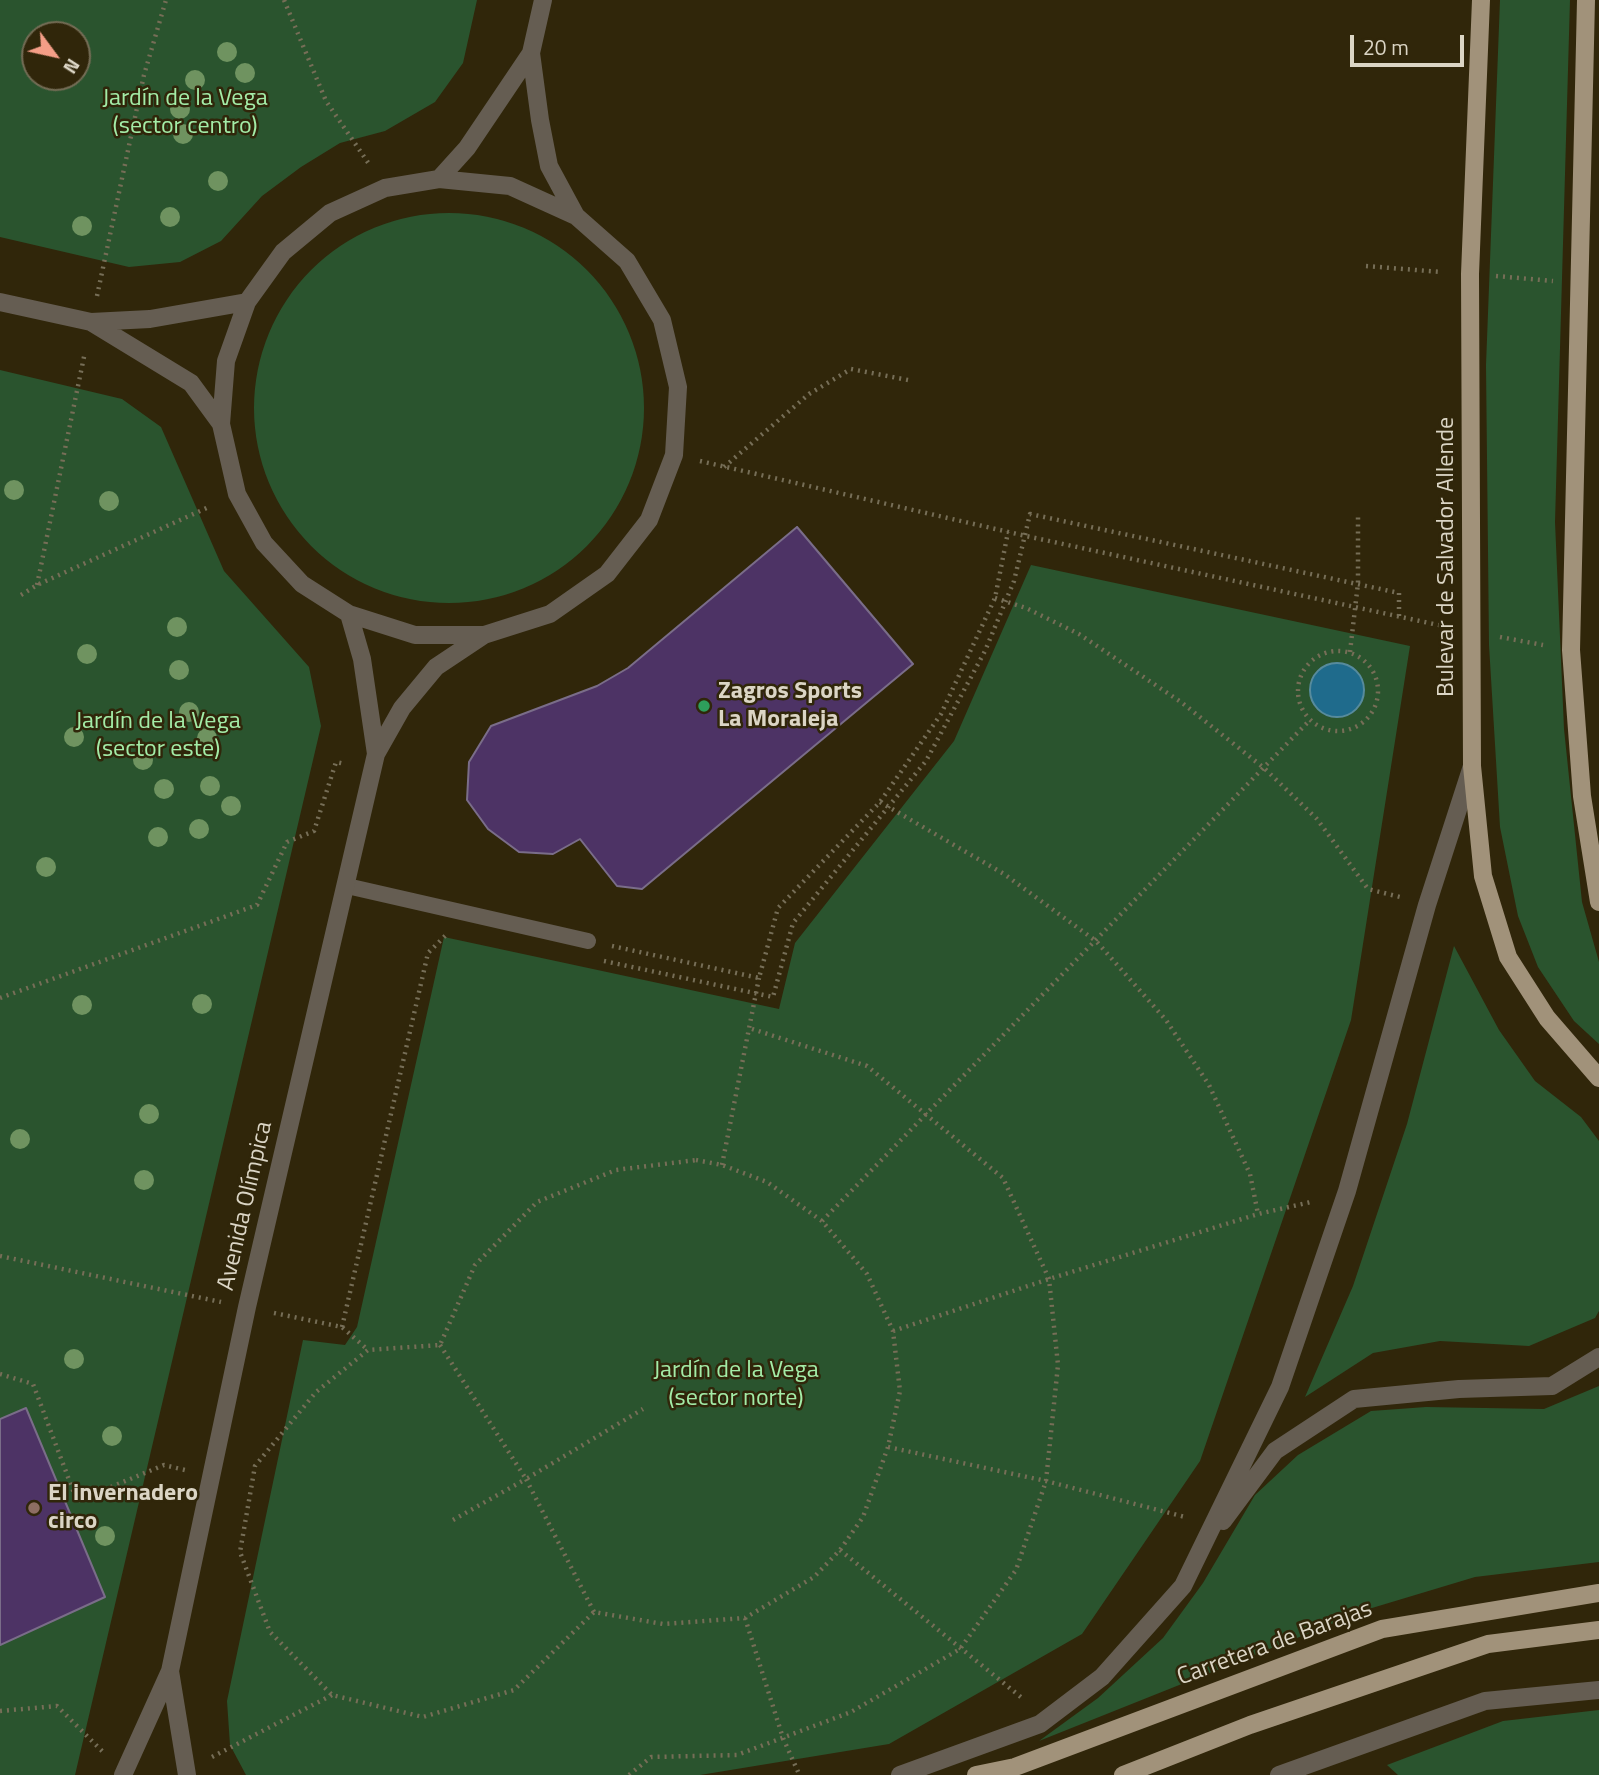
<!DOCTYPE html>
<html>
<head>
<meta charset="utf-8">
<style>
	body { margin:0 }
	#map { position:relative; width:1599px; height:1775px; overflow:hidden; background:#30260a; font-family:"Titillium Web",sans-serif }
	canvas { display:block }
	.north { position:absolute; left:21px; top:21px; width:70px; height:70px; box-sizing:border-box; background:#30260a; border:2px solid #746c55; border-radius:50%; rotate:123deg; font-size:19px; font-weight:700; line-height:28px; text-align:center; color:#dbd5c5 }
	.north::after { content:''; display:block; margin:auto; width:24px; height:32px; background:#f49e87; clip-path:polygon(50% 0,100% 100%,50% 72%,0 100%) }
	.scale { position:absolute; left:1350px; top:35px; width:114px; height:32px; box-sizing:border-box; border:4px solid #dbd5c5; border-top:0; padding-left:9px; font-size:21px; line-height:24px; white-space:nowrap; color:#dbd5c5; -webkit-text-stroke:5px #30260a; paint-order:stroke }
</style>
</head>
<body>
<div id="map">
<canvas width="1599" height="1775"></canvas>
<div class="north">N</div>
<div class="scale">20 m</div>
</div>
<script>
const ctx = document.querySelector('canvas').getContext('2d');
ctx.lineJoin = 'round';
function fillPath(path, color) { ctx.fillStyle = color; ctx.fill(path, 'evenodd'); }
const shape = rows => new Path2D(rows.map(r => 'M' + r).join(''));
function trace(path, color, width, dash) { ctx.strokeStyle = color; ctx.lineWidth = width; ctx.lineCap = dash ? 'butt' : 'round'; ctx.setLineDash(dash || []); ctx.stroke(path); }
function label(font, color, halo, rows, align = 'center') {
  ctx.font = font + ' "Titillium Web",sans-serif'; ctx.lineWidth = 5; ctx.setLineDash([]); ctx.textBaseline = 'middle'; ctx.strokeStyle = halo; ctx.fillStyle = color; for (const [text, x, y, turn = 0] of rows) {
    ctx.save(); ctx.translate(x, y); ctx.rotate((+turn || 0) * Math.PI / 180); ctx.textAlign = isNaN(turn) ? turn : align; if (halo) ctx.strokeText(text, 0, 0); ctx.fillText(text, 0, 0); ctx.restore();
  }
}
const green = shape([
	[0,0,477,0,463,63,435,102,385,131,340,143,301,167,262,196,221,241,180,262,129,267,0,237],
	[35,35,77,35,77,77,35,77],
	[1500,0,1570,0,1555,522,1564,729,1582,902,1599,962,1599,1044,1574,1021,1538,967,1518,916,1500,827,1489,645,1486,365],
	'254 408a195 195 0 1 1 390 0a195 195 0 1 1-390 0Z',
	[0,370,122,399,161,427,224,571,309,667,321,726,75,1775,0,1775],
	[1031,565,1410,646,1351,1020,1200,1461,1082,1634,889,1744,700,1775,246,1775,230,1745,227,1701,303,1340,345,1345,357,1327,444,937,779,1009,795,943,954,741],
	[1454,946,1499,1030,1535,1081,1581,1117,1599,1141,1599,1311,1595,1318,1529,1346,1440,1341,1373,1353,1305,1397,1353,1286,1407,1124],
	[1599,1386,1599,1562,1475,1577,1372,1608,1039,1741,1098,1698,1163,1638,1203,1583,1255,1495,1298,1455,1371,1411,1426,1407,1544,1409],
	[1599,1710,1599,1775,1398,1775,1387,1765,1503,1721]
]);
const water = shape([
	'1310 690a27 27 0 1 1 54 0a27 27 0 1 1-54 0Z'
]);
const building = shape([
	[797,527,913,664,642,889,617,886,580,839,553,854,519,852,488,829,467,800,469,762,491,726,597,686,628,668,797,527],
	[26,1408,105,1597,0,1645,0,1419,26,1408]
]);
const path = shape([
	[284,0,326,101,369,164],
	[1366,266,1441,272],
	[1496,276,1553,281],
	[97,296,144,75,166,0],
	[700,461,1026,536,1443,626],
	[724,467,809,394,851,369,908,380],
	[37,585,85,352],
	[21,595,37,585,211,506],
	[995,598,1026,608,1079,634,1181,702,1264,768,1317,819,1368,889,1400,897],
	[1500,637,1543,645],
	'1298 691a40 40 0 1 1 80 0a40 40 0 1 1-80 0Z',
	[1350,652,1358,583,1358,513],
	[880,802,1004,874,1096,941,1166,1020,1209,1085,1250,1174,1258,1214],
	[612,946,759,978,778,908,880,802,941,714,995,598,1008,532],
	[604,961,773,997,793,923,926,761,985,651,1014,581,1030,514,1399,593,1399,617],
	[0,998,257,905,287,842,314,831,336,762,345,764],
	[696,1160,722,1165,767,1182,822,1221,867,1274,893,1331,900,1391,888,1447,863,1517,840,1550,814,1577,745,1618,663,1624,594,1612,514,1690,423,1717,332,1695,270,1632,240,1552,255,1466,316,1392,368,1350,440,1345,475,1265,537,1202,616,1170,696,1160],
	[722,1165,759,978],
	[822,1221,1310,720],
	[0,1256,221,1302],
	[274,1313,342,1327,368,1350],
	[342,1327,428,953,446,935],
	[893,1331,1049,1279,1258,1214,1311,1202],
	[440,1345,526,1479,643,1409],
	[0,1374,33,1384,77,1501,164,1465,185,1470],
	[888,1447,1046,1481,1185,1517],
	[453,1520,526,1479,594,1612],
	[840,1550,1022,1698],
	[745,1618,783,1738,799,1774],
	[0,1711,57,1706,103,1752],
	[212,1757,332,1695],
	[629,1775,651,1757,737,1755,851,1712,960,1649,1016,1570,1046,1481,1058,1365,1049,1279,1003,1178,867,1066,749,1028]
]);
const lane = shape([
	[347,886,588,941]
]);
const street = shape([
	[543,0,531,53,540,120,549,166,576,216],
	[439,179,467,148,531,53],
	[0,302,91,322,150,319,247,302],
	[91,322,191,383,221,424],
	[349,614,362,659,376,754],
	[1223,1521,1275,1451,1354,1399,1459,1389,1552,1386,1599,1357],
	[170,1671,187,1775],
	[123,1775,170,1671,247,1307,376,754,402,708,436,667,484,635,550,614,607,574,649,520,674,455,678,387,662,320,627,261,576,216,510,186,439,179,385,188,330,213,283,252,247,302,226,361,221,424,237,494,264,543,302,584,349,614,415,635,484,635],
	[900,1775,1040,1724,1102,1677,1183,1586,1280,1387,1347,1191,1427,905,1472,766],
	[1279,1775,1485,1701,1599,1690]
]);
const primary = shape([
	[1481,0,1470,274,1472,766,1483,876,1508,957,1547,1018,1599,1078],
	[1586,0,1571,650,1582,796,1599,902],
	[976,1775,1015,1767,1382,1629,1599,1593],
	[1123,1775,1250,1725,1488,1644,1599,1630]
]);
const trees = [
	[227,52],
	[245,73],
	[195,80],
	[180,109],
	[183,134],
	[218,181],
	[170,217],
	[82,226],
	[14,490],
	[109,501],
	[177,627],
	[87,654],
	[179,670],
	[189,712],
	[74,737],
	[207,738],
	[143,760],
	[210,786],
	[164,789],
	[231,806],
	[199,829],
	[158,837],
	[46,867],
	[202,1004],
	[82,1005],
	[149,1114],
	[20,1139],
	[144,1180],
	[74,1359],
	[112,1436],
	[105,1536]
];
const markers = [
	[704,706,7,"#2e9e5b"],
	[34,1508,7,"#8d6e63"]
];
const parkNames = [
	["Jardín de la Vega",185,99],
	["(sector centro)",185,127],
	["Jardín de la Vega",158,722],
	["(sector este)",158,750],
	["Jardín de la Vega",736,1371],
	["(sector norte)",736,1399]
];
const streetNames = [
	["Bulevar de Salvador Allende",1447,557,-90],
	["Avenida Olímpica",246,1206,-77],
	["Carretera de Barajas",1275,1644,-20]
];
const poiNames = [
	["Zagros Sports",718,692],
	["La Moraleja",718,720],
	["El invernadero",48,1494],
	["circo",48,1522]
];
fillPath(green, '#2a542e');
fillPath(water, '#1f6b8c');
trace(water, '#578b9d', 2);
fillPath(building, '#4d3365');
trace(building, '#7a6d89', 2);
trace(path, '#766e57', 4.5, [2, 5]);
trace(lane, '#655d52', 16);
trace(street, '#655d52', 18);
trace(primary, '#a1927a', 18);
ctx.fillStyle = '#6f9360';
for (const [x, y] of trees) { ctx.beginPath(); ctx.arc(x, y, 10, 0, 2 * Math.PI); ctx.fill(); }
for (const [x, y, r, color] of markers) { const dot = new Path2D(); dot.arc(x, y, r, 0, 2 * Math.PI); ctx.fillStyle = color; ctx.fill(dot); trace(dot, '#30260a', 2.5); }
label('24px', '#a3eca7', '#30260a', parkNames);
label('24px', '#dbd5c5', '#30260a', streetNames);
label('bold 24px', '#dbd5c5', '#30260a', poiNames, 'left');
</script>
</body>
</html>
